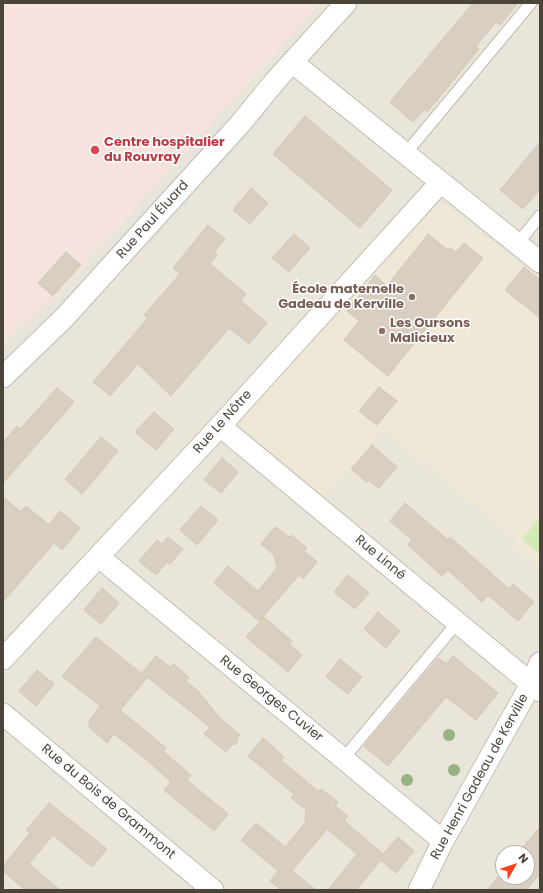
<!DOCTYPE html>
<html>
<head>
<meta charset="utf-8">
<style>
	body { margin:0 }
	#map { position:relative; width:543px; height:893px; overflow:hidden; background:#f6f3ec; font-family:Poppins,sans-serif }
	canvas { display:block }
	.frame { position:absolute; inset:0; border:4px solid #4b4439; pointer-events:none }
	.north { position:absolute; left:495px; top:845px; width:40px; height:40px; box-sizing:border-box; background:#fff; border:1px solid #b7b4b0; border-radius:50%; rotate:51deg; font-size:11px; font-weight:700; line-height:16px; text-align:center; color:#4b4439 }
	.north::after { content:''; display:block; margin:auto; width:14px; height:18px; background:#fc3f1d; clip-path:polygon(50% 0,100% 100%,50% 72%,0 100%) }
</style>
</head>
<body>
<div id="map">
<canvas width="543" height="893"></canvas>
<div class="frame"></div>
<div class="north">N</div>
</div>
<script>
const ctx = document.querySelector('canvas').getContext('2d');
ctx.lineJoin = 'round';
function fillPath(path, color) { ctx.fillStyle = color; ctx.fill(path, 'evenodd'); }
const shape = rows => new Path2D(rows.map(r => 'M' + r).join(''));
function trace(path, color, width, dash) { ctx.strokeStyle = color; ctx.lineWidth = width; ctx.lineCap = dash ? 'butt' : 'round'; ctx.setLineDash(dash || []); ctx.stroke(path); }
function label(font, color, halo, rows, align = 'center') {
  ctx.font = font + ' Poppins,sans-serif'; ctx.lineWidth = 3; ctx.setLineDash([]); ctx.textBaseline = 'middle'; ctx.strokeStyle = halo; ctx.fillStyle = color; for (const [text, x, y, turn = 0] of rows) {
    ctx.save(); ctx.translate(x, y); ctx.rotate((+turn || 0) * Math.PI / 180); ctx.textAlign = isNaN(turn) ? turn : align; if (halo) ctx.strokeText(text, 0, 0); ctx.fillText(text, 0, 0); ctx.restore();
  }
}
const residential = shape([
	[320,3,540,3,540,890,3,890,3,342,54,297],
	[503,853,527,853,527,877,503,877]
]);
const education = shape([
	[446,205,540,280,540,569,511,546,516,539,383,432,326,498,241,426,241,418,433,206]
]);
const medical = shape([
	[3,3,320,3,54,297,3,342]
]);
const green = shape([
	[540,517,540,554,522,539]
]);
const parking = shape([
	[267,106,271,110,208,181,204,177],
	[228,117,232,121,62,307,3,363,3,357,32,331,81,280],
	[185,198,189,202,150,244,146,241]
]);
const building = shape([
	[473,3,518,3,500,25,496,22,476,46,479,49,443,93,427,112,424,109,413,122,390,102,473,3],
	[305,116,392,190,360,228,273,154,305,116],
	[540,142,540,189,523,209,500,190,540,142],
	[251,188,268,203,250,224,233,210,251,188],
	[208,225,225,239,214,252,217,255,210,264,246,294,241,301,267,323,249,344,229,328,171,396,138,364,110,396,93,382,148,318,144,315,180,274,173,268,208,225],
	[294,234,310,248,289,272,272,258,294,234],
	[428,234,448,250,450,248,456,252,464,243,483,258,388,376,344,340,359,321,347,311,375,275,387,286,428,234],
	[66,252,81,265,53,296,38,283,66,252],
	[524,267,540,280,540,318,505,290,524,267],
	[379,387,397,401,377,425,359,411,379,387],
	[57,388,74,402,3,483,3,443,17,426,20,429,57,388],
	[154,412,174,429,156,450,135,432,154,412],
	[101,437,118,451,82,494,65,479,101,437],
	[372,445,397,467,379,488,368,480,367,482,351,469,372,445],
	[222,458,238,472,221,493,204,480,222,458],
	[3,497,21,512,26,506,49,525,60,511,80,528,62,550,54,543,3,602,3,497],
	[405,503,448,540,450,537,509,589,513,584,534,602,518,621,488,595,482,602,448,570,442,576,408,545,412,540,390,521,405,503],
	[201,506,218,520,197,545,180,530,201,506],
	[275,527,289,537,291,535,307,548,304,551,317,562,303,579,299,575,259,621,214,583,228,566,258,591,277,568,274,555,261,544,275,527],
	[168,537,183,549,170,564,167,562,156,575,139,561,157,540,162,544,168,537],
	[348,575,369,593,355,609,334,592,348,575],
	[102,588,119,603,101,624,84,610,102,588],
	[378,612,400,631,386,648,364,629,378,612],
	[264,617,292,641,289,644,302,655,288,672,246,637,264,617],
	[96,637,147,678,120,710,166,748,163,751,191,775,187,780,228,814,214,831,164,790,171,782,148,761,114,734,107,743,89,727,89,721,100,706,62,676,96,637],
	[156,656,170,667,173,664,189,677,186,681,198,691,220,718,240,735,237,739,238,741,234,745,233,744,226,752,204,734,210,727,142,673,156,656],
	[453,656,498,693,476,720,446,697,388,766,364,746,438,658,446,664,453,656],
	[340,659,362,677,348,694,326,677,340,659],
	[37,670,54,684,36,706,19,691,37,670],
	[263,738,284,757,281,760,318,791,321,789,338,802,335,806,348,816,344,821,383,854,398,837,414,851,396,873,381,860,356,890,328,890,357,854,327,829,292,871,316,890,281,890,270,881,278,871,241,840,256,823,285,847,305,823,306,810,291,798,294,794,248,756,263,738],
	[49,803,107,849,92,867,53,835,29,864,60,890,25,890,3,871,3,866,30,833,26,830,49,803],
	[540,827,540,874,526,890,487,890,503,871,503,877,527,877,527,853,518,853,540,827]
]);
const service = shape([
	[406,153,531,3],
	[517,244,540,216],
	[343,759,457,623]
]);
const minor = shape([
	[292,62,540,262],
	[3,377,64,318,240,124,276,80,346,3],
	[220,426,540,691],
	[99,557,443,841],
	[3,659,220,426,441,182],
	[3,714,213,890],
	[419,890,443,841,531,684,540,663]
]);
const trees = [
	[449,735],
	[454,770],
	[407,780]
];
const markers = [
	[95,150,5,"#e0444e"],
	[412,297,4,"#8d6e63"],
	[382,331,4,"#8d6e63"]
];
const healthNames = [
	["Centre hospitalier",104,143],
	["du Rouvray",104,158]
];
const streetNames = [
	["Rue Paul Éluard",153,220,-48],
	["Rue Le Nôtre",223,422,-48],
	["Rue Linné",380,558,40],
	["Rue Georges Cuvier",271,699,39],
	["Rue Henri Gadeau de Kerville",480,777,-61],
	["Rue du Bois de Grammont",108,802,40]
];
const educationNames = [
	["École maternelle",404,290],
	["Gadeau de Kerville",404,305],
	["Les Oursons",390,324,"left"],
	["Malicieux",390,339,"left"]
];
fillPath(residential, '#eae5da');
fillPath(education, '#efe8d6');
fillPath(medical, '#f6e3e0');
fillPath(green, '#d2eab5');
fillPath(parking, '#e5e3e0');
fillPath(building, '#d8cfc1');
trace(building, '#d3c7b4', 1);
trace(service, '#c2bbae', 13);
trace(minor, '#c2bbae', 23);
trace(service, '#fff', 11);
trace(minor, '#fff', 21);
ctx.fillStyle = '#97b381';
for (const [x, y] of trees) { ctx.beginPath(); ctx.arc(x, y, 6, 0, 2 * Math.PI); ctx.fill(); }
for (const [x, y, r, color] of markers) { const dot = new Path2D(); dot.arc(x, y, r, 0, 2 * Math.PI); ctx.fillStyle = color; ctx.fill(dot); trace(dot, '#fff', 1.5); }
label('bold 13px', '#be3a42', '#fff', healthNames, 'left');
label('13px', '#4b4439', '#fff', streetNames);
label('bold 13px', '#785e54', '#fff', educationNames, 'right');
</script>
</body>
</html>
